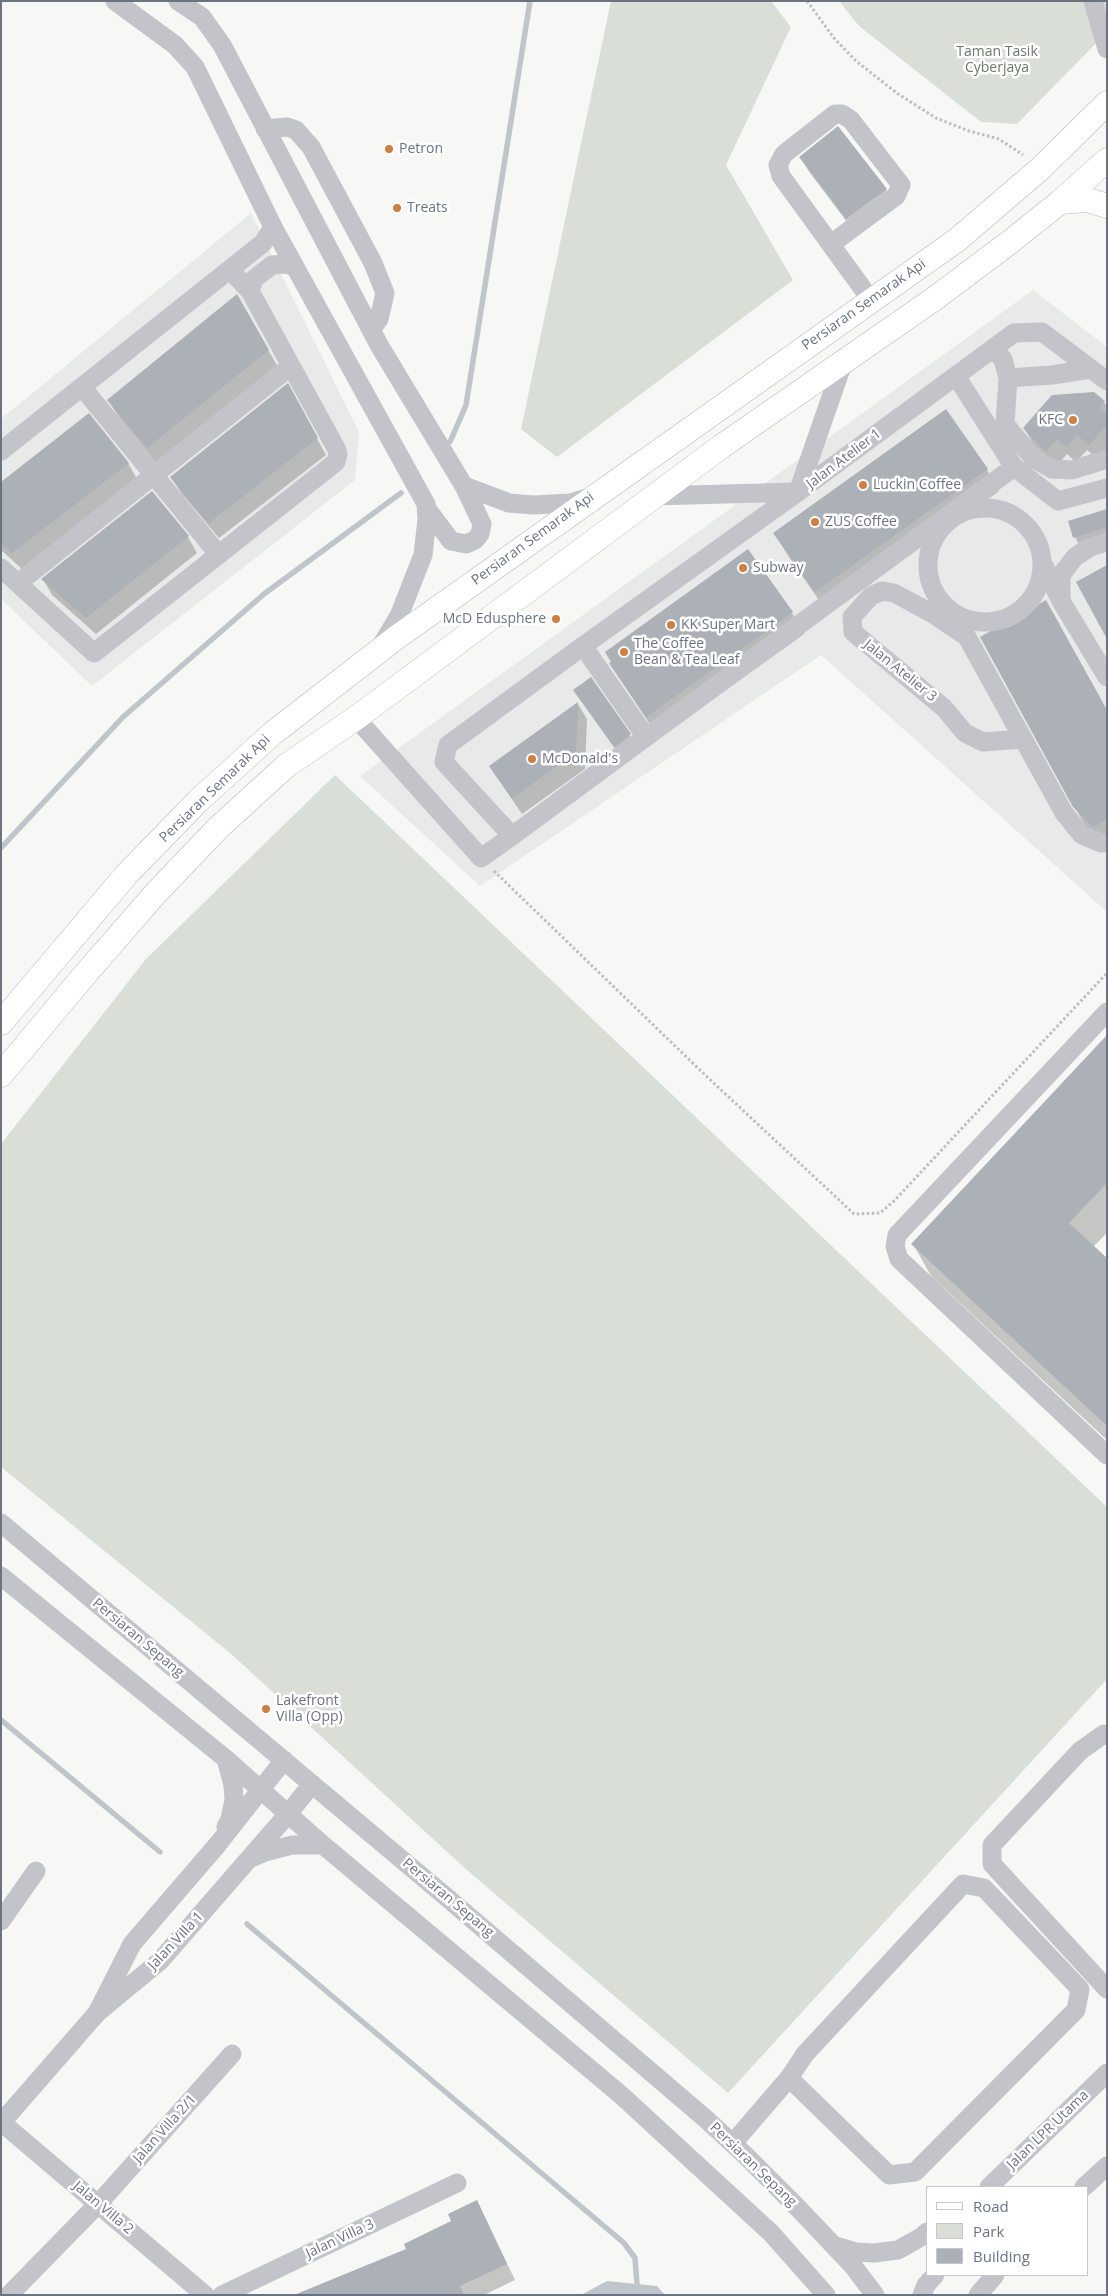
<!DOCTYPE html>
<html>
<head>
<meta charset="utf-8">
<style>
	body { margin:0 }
	#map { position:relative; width:1108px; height:2296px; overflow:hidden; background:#f7f8f6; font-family:"Open Sans",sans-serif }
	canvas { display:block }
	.frame { position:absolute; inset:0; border:2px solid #6b7383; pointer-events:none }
	.legend { position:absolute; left:926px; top:2186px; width:162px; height:90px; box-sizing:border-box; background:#fff; border:1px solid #c4c7cd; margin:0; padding:6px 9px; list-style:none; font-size:15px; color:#6b7383 }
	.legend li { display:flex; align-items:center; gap:10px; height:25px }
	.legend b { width:25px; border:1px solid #c4c7cd }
</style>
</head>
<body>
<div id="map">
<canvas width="1108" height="2296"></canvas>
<div class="frame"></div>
<ul class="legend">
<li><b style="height:6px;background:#fff"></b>Road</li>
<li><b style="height:14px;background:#d9ded7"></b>Park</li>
<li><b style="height:14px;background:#acb0b7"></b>Building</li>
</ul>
</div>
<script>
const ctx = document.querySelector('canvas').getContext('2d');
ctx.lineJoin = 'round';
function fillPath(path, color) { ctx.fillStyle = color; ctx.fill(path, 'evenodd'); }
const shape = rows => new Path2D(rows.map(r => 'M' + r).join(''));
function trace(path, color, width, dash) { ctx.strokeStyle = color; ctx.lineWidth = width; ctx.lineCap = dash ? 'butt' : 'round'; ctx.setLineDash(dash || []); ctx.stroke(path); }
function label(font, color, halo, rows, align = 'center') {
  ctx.font = font + ' "Open Sans",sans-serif'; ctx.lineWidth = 5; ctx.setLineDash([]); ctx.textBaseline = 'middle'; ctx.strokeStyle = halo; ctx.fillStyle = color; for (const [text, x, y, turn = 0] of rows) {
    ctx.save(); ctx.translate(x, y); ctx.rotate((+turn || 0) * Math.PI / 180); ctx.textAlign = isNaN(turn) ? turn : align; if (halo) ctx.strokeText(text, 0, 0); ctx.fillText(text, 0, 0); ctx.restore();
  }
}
const built = shape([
	[251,213,359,432,355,480,92,686,1,599,1,419],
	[1033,290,1107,347,1107,912,821,655,480,886,360,776]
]);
const green = shape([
	[611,1,771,1,791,27,726,165,793,280,557,457,521,429],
	[839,1,1107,1,1107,32,1017,124,981,122,859,26],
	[335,775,1107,1507,1107,1679,728,2093,468,1871,230,1653,1,1467,1,1144,146,959]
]);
const water = shape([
	[607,2281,657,2286,665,2295,581,2295]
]);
const shadow = shape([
	[800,157,886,190,895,206,856,234,810,173],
	[237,296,278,367,157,464,118,416,108,400],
	[296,401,326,455,219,538,181,493,171,477],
	[1104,402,1107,407,1107,451,1099,460,1087,450,1076,462,1067,454,1056,467,1033,444,1024,428],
	[946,411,987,470,999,491,828,613,787,554,775,533],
	[128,463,137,479,22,569,1,550,1,483],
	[152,493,188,537,197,553,96,634,52,595,43,579],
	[1107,510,1107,539,1081,548,1075,537],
	[792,613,804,634,659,738,610,664],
	[575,690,629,735,639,751,624,762],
	[578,704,587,719,585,769,522,814,490,767],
	[1107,712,1107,847,1087,828,1074,806],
	[1107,1037,1107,1233,1093,1247,1107,1260,1107,1440,931,1276,913,1244],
	[477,2201,515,2280,484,2295,296,2295,408,2250,453,2221]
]);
const stream = shape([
	[450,442,466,405,530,1],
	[1,848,123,717,264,594,401,493],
	[1,1720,160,1852],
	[247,1924,624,2243,635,2258,637,2284]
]);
const building = shape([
	[838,126,887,189,846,219,799,157],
	[237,294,269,350,147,448,107,400],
	[288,383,318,438,209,523,207,522,170,477],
	[1094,392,1105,401,1099,408,1107,415,1107,425,1089,445,1077,435,1067,447,1057,439,1046,452,1023,428,1052,395],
	[946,409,988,469,815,592,773,533],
	[89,413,129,463,12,553,1,544,1,482],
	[152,491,189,536,86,618,41,579],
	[1107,509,1107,527,1073,538,1068,521],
	[748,549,793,612,646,717,609,663,611,662,605,652],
	[1107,565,1107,639,1076,582],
	[1046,600,1107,710,1107,819,1093,827,1073,807,980,637],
	[591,677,631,734,614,747,573,690],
	[578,702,576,752,512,799,489,766],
	[1107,1035,1107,1183,1069,1223,1107,1258,1107,1426,911,1244],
	[477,2200,507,2264,460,2286,464,2295,294,2295,406,2249,404,2244,451,2221,448,2214]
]);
const path = shape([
	[807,1,834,38,856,61,898,94,936,118,969,131,999,139,1023,155],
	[494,871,703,1073,854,1214,880,1213,894,1201,1107,973]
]);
const minor = shape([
	[115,1,175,45,195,67,273,227,426,504,427,519,423,555,399,616,381,646],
	[178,1,202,17,222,45,379,345,464,486,509,503,533,505,570,503,590,497],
	[1093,1,1107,49],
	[265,129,287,127,296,130,311,147,373,263,385,293,379,319,371,330],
	[831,244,896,196,901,185,851,120,842,114,835,114,784,154,778,165,781,176,871,300],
	[250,291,254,279,272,265,285,264,295,267],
	[992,349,1003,359,1008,378,1005,424,1033,458,1052,469,1072,470,1107,459],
	[956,376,1014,467,1058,501,1107,488],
	[1008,378,1052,375,1091,369],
	[82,387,219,555],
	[1,451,263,243,273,227],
	[654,496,798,492,843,363],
	'928 565a57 57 0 1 1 114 0a57 57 0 1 1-114 0Z',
	[427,509,451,541,466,544,475,540,480,534,482,524,464,486],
	[1042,562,1061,601,1107,677],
	[1,568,94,653,336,462,338,454,336,448,250,291,230,270],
	[18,583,291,366],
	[1061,597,1061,575,1075,557,1090,547,1107,542],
	[583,646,798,492,1014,333,1042,332,1107,381],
	[356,718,481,858,512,836,646,737,583,646,448,745,444,762,512,836],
	[646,737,1014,467],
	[1023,739,983,742,965,733,944,708,853,632,852,617,871,596,882,591,894,593,933,614,967,637,1064,813,1082,835,1101,843,1107,843],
	[1107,1012,897,1235,895,1246,899,1259,1107,1455],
	[1,1523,444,1895,707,2120,746,2156,799,2209,853,2266,875,2295],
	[1,1576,226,1759,323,1845,621,2095,771,2233,826,2295],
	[1107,1735,1104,1734,1080,1751,992,1845,992,1864,1107,1989],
	[226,1759,233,1785,234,1799,230,1819,226,1827],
	[284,1760,218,1844,132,1944,97,2013,160,1961,288,1814,312,1784],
	[251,1858,265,1852,292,1845,323,1845],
	[1,1921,36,1871],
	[1,2122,205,2295],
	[2,2122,97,2013],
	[733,2143,789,2078,805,2054,963,1884,984,1888,1080,1989,1076,2010,915,2172,889,2175,789,2078],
	[989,2187,1107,2073],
	[1084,2187,1107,2166],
	[833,2245,856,2252,874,2253,898,2250,921,2237,927,2232],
	[9,2295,98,2204,232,2054],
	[222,2295,457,2183],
	[922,2295,926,2285,935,2275],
	[978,2295,995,2275]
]);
const major = shape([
	[1060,202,1088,200,1107,206],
	[1,1023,126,875,198,801,273,733,397,637,957,240,1041,168,1107,103],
	[1,1075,82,978,155,894,218,828,286,766,356,718,722,446,934,299,1010,242,1060,202,1107,160]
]);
const markers = [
	[389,149,5,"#cd8041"],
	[397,208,5,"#cd8041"],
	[1073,420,5,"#cd8041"],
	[863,485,5,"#cd8041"],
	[815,522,5,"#cd8041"],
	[743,568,5,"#cd8041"],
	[556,619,5,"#cd8041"],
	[671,625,5,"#cd8041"],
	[624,652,5,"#cd8041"],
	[532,759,5,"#cd8041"],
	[266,1709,5,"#cd8041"]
];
const parkNames = [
	["Taman Tasik",997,52],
	["Cyberjaya",997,68]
];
const poiNames = [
	["Petron",399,149],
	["Treats",407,208],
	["KFC",1063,420,"right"],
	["Luckin Coffee",873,485],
	["ZUS Coffee",825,522],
	["Subway",753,568],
	["McD Edusphere",546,619,"right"],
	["KK Super Mart",681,625],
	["The Coffee",634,644],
	["Bean & Tea Leaf",634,660],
	["McDonald's",542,759],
	["Lakefront",276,1701],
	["Villa (Opp)",276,1717]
];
const streetNames = [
	["Persiaran Semarak Api",864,305,-35],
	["Jalan Atelier 1",844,459,-37],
	["Persiaran Semarak Api",533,539,-36],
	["Jalan Atelier 3",900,671,39],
	["Persiaran Semarak Api",215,789,-44],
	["Persiaran Sepang",138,1638,40],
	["Persiaran Sepang",448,1898,40],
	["Jalan Villa 1",176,1941,-47],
	["Jalan Villa 2/1",165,2129,-48],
	["Jalan LPR Utama",1048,2130,-44],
	["Persiaran Sepang",753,2165,44],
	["Jalan Villa 2",103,2208,40],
	["Jalan Villa 3",340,2239,-25]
];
fillPath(built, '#e8e9e9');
fillPath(green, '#d9ded7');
fillPath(water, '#bfc5cb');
fillPath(shadow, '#0003');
trace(stream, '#bfc5cb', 5.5);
fillPath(building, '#acb0b7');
trace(major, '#b6b8bd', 25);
trace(path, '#bcbec0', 3, [2.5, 2.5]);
trace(minor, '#c2c4c9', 19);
trace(major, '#fff', 24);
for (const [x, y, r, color] of markers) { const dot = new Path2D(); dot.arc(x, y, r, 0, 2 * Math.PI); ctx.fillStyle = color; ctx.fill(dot); trace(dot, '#fff', 2); }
label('14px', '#697b69', '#fff', parkNames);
label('14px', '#6b7383', '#fff', poiNames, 'left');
label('14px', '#6b7383', '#fff', streetNames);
</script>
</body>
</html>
